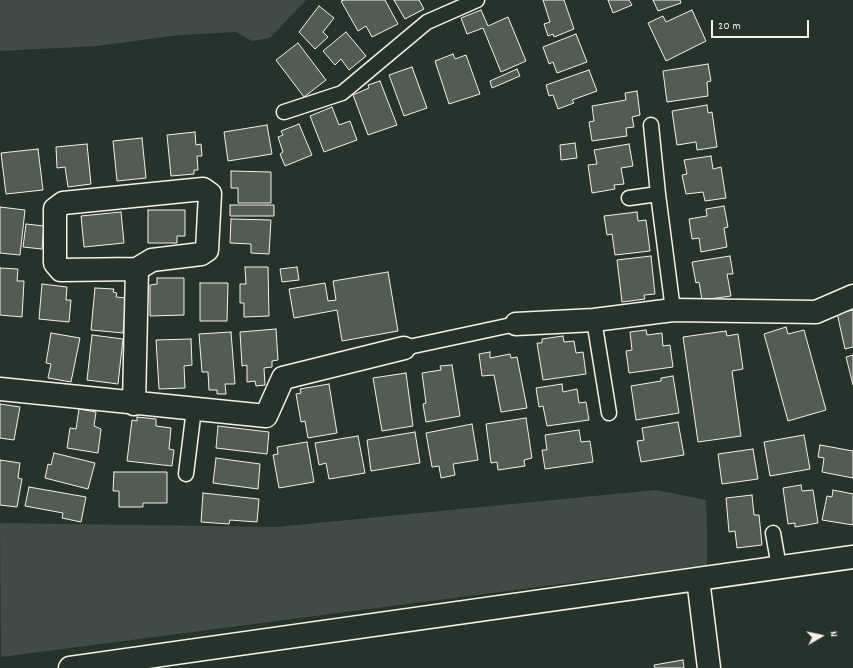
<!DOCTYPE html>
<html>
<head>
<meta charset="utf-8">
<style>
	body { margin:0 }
	#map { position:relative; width:853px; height:668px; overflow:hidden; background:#26332d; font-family:Dekko,sans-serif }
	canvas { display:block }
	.north { position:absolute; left:801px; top:616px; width:40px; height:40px; -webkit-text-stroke:3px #26332d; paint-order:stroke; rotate:81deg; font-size:11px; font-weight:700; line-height:16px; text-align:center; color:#f4f1e8 }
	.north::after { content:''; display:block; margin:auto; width:14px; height:18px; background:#f4f1e8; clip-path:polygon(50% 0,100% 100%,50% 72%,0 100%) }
	.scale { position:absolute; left:711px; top:20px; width:98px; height:18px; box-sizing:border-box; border:2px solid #f4f1e8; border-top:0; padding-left:5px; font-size:12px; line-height:14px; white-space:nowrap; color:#f4f1e8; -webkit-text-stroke:3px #26332d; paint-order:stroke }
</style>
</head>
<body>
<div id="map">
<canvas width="853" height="668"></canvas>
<div class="north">N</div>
<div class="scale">20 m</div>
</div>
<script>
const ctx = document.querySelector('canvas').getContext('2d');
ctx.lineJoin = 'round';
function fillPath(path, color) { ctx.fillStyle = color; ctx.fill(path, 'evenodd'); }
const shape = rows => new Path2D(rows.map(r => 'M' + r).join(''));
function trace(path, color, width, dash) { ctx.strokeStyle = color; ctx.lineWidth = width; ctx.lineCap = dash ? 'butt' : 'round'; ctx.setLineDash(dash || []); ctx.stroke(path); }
const green = shape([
	[0,0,306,0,270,38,252,41,236,32,179,35,97,46,0,51],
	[656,490,706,500,707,532,707,565,1,657,0,523,276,527]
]);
const building = shape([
	[344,0,385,0,398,24,372,37,366,26,358,31,341,1,344,0],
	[394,0,419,0,424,9,405,19,394,0],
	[543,0,564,0,574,29,554,37,553,34,548,36,544,24,550,22,543,0],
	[608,0,629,0,632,5,613,13,608,0],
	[653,0,680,0,681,3,658,11,653,0],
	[319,6,334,18,323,32,328,37,315,49,299,32,319,6],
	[481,10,488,26,508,17,526,61,501,72,483,28,467,34,461,18,481,10],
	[692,10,706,41,666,61,648,23,663,16,666,22,692,10],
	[346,32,366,56,349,70,341,59,335,65,323,51,346,32],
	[576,34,587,62,557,73,553,62,549,64,543,47,576,34],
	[298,43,326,80,304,97,276,60,298,43],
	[453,54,455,59,466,55,480,94,449,104,435,61,453,54],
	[708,64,711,81,707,82,708,96,667,102,663,71,708,64],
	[412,67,427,108,404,116,389,75,412,67],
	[517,69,520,76,492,88,490,81,517,69],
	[589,70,597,91,572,100,574,103,558,109,553,95,549,96,546,85,589,70],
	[380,81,397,125,368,135,353,95,369,88,368,85,380,81],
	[637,91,640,115,632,117,634,127,626,128,627,136,592,141,589,122,594,121,592,106,626,100,625,93,637,91],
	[707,105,708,113,712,112,717,147,697,150,696,142,677,145,672,111,707,105],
	[332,107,339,125,350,121,357,140,324,152,310,116,332,107],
	[299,124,312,155,285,166,280,154,283,152,278,137,283,135,281,131,299,124],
	[267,125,272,154,228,161,224,132,267,125],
	[195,132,196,145,201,144,202,156,197,156,198,170,194,170,194,174,171,176,167,135,195,132],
	[142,138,146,178,117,181,113,141,142,138],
	[575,143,577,158,561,160,560,145,575,143],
	[87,144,91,184,68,187,65,167,57,168,56,147,87,144],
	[629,144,633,166,621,168,624,184,614,185,615,189,592,193,588,165,597,164,594,150,629,144],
	[38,149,43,190,6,194,1,153,38,149],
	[711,156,713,169,721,167,726,198,705,201,703,192,686,194,682,175,687,174,684,160,711,156],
	[231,171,271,172,271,203,238,203,238,188,231,188,231,171],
	[230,205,274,205,274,216,230,216,230,205],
	[724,206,728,227,724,228,727,247,701,252,699,238,692,239,689,219,707,216,706,209,724,206],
	[0,207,25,210,20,255,0,253,0,207],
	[148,210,185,210,185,236,177,236,177,243,148,243,148,210],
	[121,212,124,243,84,247,81,216,121,212],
	[637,212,638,221,646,220,650,251,615,255,612,234,607,235,604,216,637,212],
	[231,219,271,220,269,254,251,253,251,244,230,243,231,219],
	[26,224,44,226,42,249,23,247,26,224],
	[651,256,655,294,644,295,645,299,622,302,617,260,651,256],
	[730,256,733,274,727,274,731,296,702,300,699,282,696,283,692,262,730,256],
	[245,267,268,267,269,316,244,317,244,303,240,303,240,284,246,284,245,267],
	[297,267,299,280,282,282,280,269,297,267],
	[0,268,18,269,17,281,24,281,22,317,0,315,0,268],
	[388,272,398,331,342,341,337,310,294,318,289,289,325,283,328,301,336,300,333,281,388,272],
	[157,278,184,278,184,315,150,316,150,285,157,284,157,278],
	[200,283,228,283,227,321,200,321,200,283],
	[42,284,67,287,66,300,71,300,69,322,39,319,42,284],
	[95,288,114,289,113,292,117,293,116,297,126,298,123,333,91,330,95,288],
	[853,310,853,347,845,349,837,313,853,310],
	[786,327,788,334,804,330,826,410,788,421,764,334,786,327],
	[276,329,278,360,272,361,272,367,264,368,265,385,256,386,255,381,247,382,247,365,242,366,240,332,276,329],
	[646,330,647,335,662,333,663,346,670,345,673,367,629,373,626,351,632,350,630,332,646,330],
	[726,331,727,336,738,334,743,369,732,371,741,436,698,442,683,337,726,331],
	[231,332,235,384,225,384,226,394,217,394,217,390,209,390,208,372,202,372,199,334,231,332],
	[51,333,80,338,71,382,48,378,51,364,46,363,51,333],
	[92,335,123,339,118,384,87,380,92,335],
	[563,336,564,342,574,341,576,353,583,352,586,374,543,380,537,343,542,343,542,339,563,336],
	[191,339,192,365,184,366,185,388,159,389,156,340,191,339],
	[490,352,490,358,510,354,511,358,517,357,527,408,501,412,494,375,482,376,479,354,490,352],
	[853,355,853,385,846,357,853,355],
	[452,365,460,416,426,422,423,404,426,403,422,373,441,370,440,366,452,365],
	[406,373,413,426,382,431,373,378,406,373],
	[673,376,679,413,636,420,631,386,661,381,661,378,673,376],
	[329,384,337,433,308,438,305,421,301,422,296,394,301,393,300,389,329,384],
	[562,384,563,392,577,389,579,403,586,402,589,420,547,426,543,406,539,407,536,388,562,384],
	[0,404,20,407,14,440,0,438,0,404],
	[79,409,96,412,94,426,101,429,98,453,67,448,70,428,76,429,79,409],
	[137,417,156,419,156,426,171,428,169,449,174,450,172,466,127,461,132,420,137,421,137,417],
	[526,418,532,458,524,460,525,466,498,470,497,462,491,463,486,424,526,418],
	[678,422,684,455,641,462,637,441,644,440,642,428,678,422],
	[472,424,478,460,453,464,455,475,441,478,439,466,432,467,426,433,472,424],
	[218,426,269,432,267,454,216,448,218,426],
	[579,430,581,442,590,441,593,462,545,469,542,450,547,450,545,435,579,430],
	[415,432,420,463,371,471,367,440,415,432],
	[804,435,810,469,770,476,764,442,804,435],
	[358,436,365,473,329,479,326,463,319,465,315,443,358,436],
	[307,442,314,482,279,488,273,455,278,454,277,447,307,442],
	[820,445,853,451,853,478,822,472,824,458,818,457,820,445],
	[753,449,758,479,722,484,718,454,753,449],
	[54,453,95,463,88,489,45,478,48,464,51,465,54,453],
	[216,458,260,464,258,489,213,483,216,458],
	[0,460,20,463,18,478,22,479,17,507,0,505,0,460],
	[114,472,167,472,167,503,143,503,143,507,119,507,119,491,113,491,114,472],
	[801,485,802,491,813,490,818,523,795,527,795,523,788,524,783,488,801,485],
	[29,487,86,497,81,522,62,518,63,513,25,506,29,487],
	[833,490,853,494,853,525,822,520,827,496,832,497,833,490],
	[203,493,259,499,257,522,230,520,229,524,201,522,203,493],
	[752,495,754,515,759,515,762,545,737,548,735,531,729,532,726,498,752,495],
	[683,660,684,668,655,668,654,665,683,660]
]);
const service = shape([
	[284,112,342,93,427,22,477,0],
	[651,125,658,194,673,310],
	[629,198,658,194],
	[594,320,609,413],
	[404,348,516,324],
	[186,474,194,409],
	[773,533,779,567]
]);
const minor = shape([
	[516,324,594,320,673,310,816,312,853,296],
	[0,389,266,416,283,378,404,348],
	[134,404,137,269,61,270,55,263,55,209,63,203,203,189,210,194,207,250,201,254,152,260,137,269],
	[698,579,709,668],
	[70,668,853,557]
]);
fillPath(green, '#414b45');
fillPath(building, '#525c55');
trace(building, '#f4f1e8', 1);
trace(service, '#f4f1e8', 17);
trace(minor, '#f4f1e8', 25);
trace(service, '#26332d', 14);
trace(minor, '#26332d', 22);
</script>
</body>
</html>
